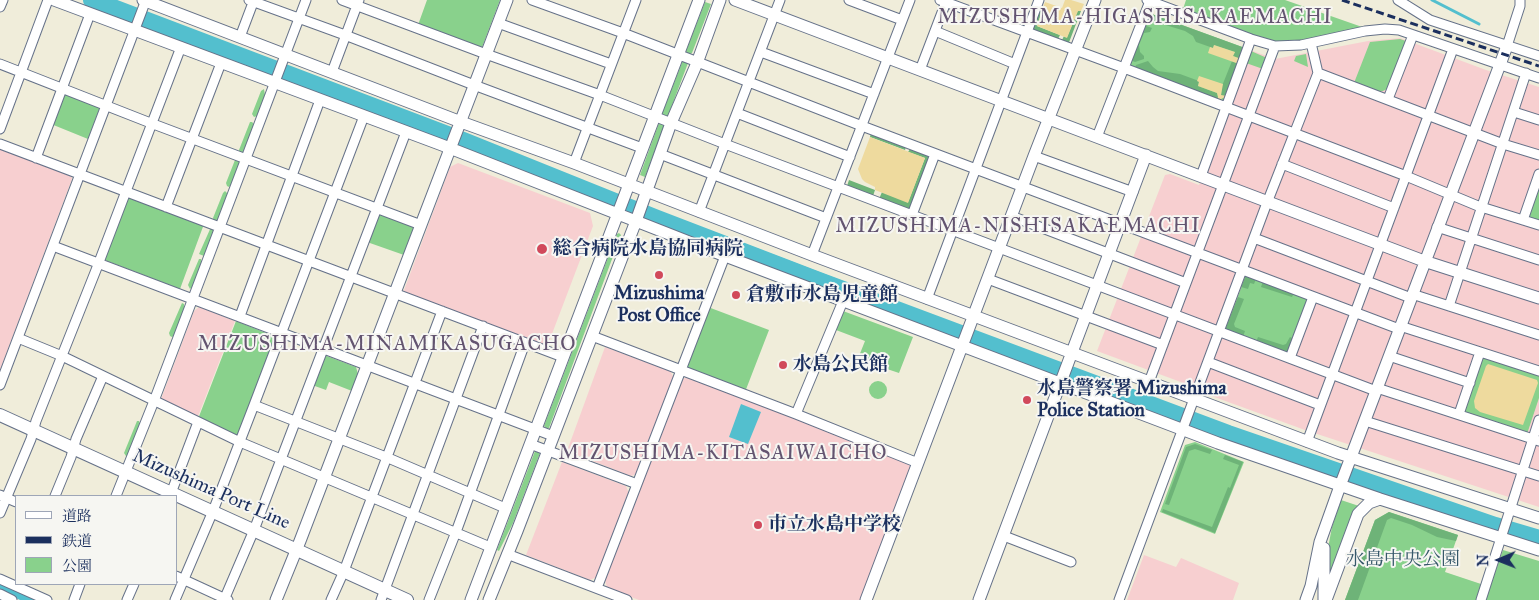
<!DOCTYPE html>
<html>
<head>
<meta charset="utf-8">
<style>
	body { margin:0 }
	#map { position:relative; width:1539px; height:600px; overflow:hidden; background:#f0edda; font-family:"IM FELL Great Primer","Noto Serif JP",serif }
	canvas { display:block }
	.legend { position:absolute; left:15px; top:495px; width:162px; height:90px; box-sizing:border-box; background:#f6f6f2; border:1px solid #9ea6b7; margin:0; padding:6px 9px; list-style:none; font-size:15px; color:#1b2f5e }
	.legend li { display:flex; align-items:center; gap:10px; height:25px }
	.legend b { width:25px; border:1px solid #9ea6b7 }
	.north { position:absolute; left:1474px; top:535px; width:50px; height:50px; -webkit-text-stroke:4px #f6f6f2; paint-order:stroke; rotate:269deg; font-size:14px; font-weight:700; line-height:20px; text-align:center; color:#1b2f5e }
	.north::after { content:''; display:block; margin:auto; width:18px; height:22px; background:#1b2f5e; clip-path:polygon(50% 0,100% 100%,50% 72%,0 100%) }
</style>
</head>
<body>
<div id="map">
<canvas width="1539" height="600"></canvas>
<ul class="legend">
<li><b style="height:6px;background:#fff"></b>道路</li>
<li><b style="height:6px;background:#1b2f5e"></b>鉄道</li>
<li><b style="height:14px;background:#89d18c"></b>公園</li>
</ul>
<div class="north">N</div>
</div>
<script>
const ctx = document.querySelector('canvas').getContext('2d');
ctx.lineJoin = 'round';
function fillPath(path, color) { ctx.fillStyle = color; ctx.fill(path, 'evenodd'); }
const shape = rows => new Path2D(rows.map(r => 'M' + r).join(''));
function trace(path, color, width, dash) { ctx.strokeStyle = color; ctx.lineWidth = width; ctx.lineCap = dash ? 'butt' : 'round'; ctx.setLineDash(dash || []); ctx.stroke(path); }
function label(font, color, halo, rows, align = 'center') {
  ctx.font = font + ' "IM FELL Great Primer","Noto Serif JP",serif'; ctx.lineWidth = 4; ctx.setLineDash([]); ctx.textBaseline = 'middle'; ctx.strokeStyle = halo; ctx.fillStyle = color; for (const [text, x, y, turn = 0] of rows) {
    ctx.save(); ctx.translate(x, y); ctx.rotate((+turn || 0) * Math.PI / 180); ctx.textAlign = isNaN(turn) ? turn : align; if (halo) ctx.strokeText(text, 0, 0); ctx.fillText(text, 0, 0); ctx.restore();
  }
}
const built = shape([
	[1400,38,1486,70,1539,87,1539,507,1305,430,1209,395,1205,391,1097,351,1165,175,1170,174,1199,185,1250,50,1275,59,1368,41],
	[0,147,71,175,72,179,0,370],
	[458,163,590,213,593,226,547,347,403,293,450,167],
	[199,307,235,321,197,419,160,402,194,311],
	[605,347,670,371,674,378,637,474,631,476,567,451],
	[688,377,909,462,911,470,861,600,639,600,607,588,605,580,682,379],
	[562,462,626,486,629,494,599,576,590,580,526,555],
	[1144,555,1176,567,1181,558,1239,583,1233,600,1127,600]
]);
const green = shape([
	[427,0,500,0,481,50,418,25],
	[1186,0,1285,0,1365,28,1303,41,1280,42,1267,40,1183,9],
	[705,2,711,4,692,53,689,55,687,54,686,51],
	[1149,13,1245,48,1224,104,1128,65],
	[1400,39,1406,41,1389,88,1383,91,1377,92,1354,83,1370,42],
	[1251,51,1267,58,1263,69,1246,63],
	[1306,54,1308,67,1294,61,1296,56],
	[683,60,688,63,668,116,665,118,663,116,662,114],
	[264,89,265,95,257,116,254,117,252,114,261,91],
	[63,92,100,107,88,139,51,124],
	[250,122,252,122,254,124,243,152,239,152,239,150],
	[659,123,661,123,664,126,645,177,640,175],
	[235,160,240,160,240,162,231,185,229,187,227,186,226,183],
	[1539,182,1539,221,1527,217],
	[225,191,227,193,227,195,218,220,214,221,213,218,223,193],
	[126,195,204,224,180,289,102,259],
	[379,211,415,225,404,255,367,242],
	[211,227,214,230,204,256,199,254],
	[619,233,621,235,549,428,547,429,544,426,617,234],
	[199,259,201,259,202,262,192,287,190,289,188,285],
	[1246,275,1309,299,1288,354,1225,330],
	[182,303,184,304,184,310,174,336,172,337,170,336,169,333],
	[708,307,769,330,745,392,687,370,686,364],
	[843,311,913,337,899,373,869,363,870,360,859,356,865,341,836,330],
	[236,321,276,337,237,437,198,419],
	[324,355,356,367,358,374,352,391,329,382,326,390,312,385],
	[1482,356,1539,375,1539,398,1527,434,1463,413],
	'869 390a9 9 0 1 1 18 0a9 9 0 1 1-18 0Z',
	[137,421,139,421,140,424,127,456,126,456,124,453],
	[1195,442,1244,462,1215,534,1160,512,1185,445],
	[535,451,540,453,513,523,499,551,497,550],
	[1341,500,1359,506,1328,578,1328,548,1332,527],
	[1389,512,1458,535,1445,572,1490,587,1503,550,1539,561,1539,600,1345,600,1375,520]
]);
const forest = shape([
	[1041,6,1044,6,1037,26,1060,35,1057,41,1031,30],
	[1078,10,1081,11,1068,45,1061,42,1064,36,1067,37],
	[1149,13,1245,48,1241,59,1233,56,1235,52,1214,45,1213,48,1196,42,1193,36,1185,31,1146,19],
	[1144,25,1152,28,1150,32,1144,33,1139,45,1140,52,1144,56,1144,59,1135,62,1130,60],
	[1148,61,1153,67,1158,71,1180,74,1199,81,1198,86,1217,93,1218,97,1217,101,1135,68,1136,65],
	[1232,61,1239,64,1227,96,1221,96,1222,86],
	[871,133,906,147,905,150,870,137],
	[910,149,931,157,909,211,879,199,882,192,908,202,925,158,908,152],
	[849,180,875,190,873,196,847,186],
	[1246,275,1256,279,1254,284,1250,283,1248,289,1241,287],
	[1263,281,1294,293,1292,297,1261,287],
	[1238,297,1244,299,1234,324,1235,327,1245,331,1243,337,1225,330],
	[1258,337,1283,345,1286,344,1290,337,1294,339,1288,354,1256,342],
	[1195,444,1212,450,1210,454,1195,449,1189,451,1169,505,1165,504,1186,447],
	[1225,455,1243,462,1215,533,1162,512,1163,509,1212,527,1228,487,1230,488,1239,465,1223,459],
	[1389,512,1458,535,1456,541,1437,537,1412,525,1391,518,1387,520,1358,600,1345,600,1375,520]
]);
const sand = shape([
	[1065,0,1071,0,1084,4,1081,11,1078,11,1067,38,1037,26,1045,2,1062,8],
	[1214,45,1235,52,1233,56,1241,59,1239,64,1208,53,1210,47,1213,48],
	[1199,76,1223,84,1221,95,1227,96,1226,99,1222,98,1220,102,1217,101,1218,97,1217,93,1198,86,1199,82,1197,81],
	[870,137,925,158,908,203,875,190,875,187,865,182,862,179,858,169],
	[1488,364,1537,380,1538,383,1523,425,1480,412,1475,408,1474,401,1476,395,1486,366]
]);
const water = shape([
	[741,404,761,412,748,444,729,437],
	[0,584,37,600,20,600,0,591]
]);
const stream = shape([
	[107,0,372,100,620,198],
	[1432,0,1479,24],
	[626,200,639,205],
	[644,207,1180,411,1344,467],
	[1350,469,1497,520,1539,532]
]);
const river = shape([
	[92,0,463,141,655,218,816,280,1228,434,1495,526,1539,539]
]);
const minor = shape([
	[249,0,345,35,474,85,642,148],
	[342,0,486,54,600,95,725,144,1376,391],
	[532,0,623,33,862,126,1399,329],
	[849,0,902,20],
	[940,0,1124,68,1406,176,1478,206,1539,225],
	[1147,0,1251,39,1275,46,1301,45,1365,31,1385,29,1399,30,1539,78],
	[1398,0,1430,20,1539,56],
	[0,7,3,0],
	[498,23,611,64],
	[935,31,1015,64],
	[240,37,254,0],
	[1507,46,1520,6,1520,0],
	[761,52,874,94],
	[0,64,148,122,421,225],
	[920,70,946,2],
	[332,72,359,0],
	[1318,73,1503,144,1539,155],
	[1388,99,1413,35],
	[1514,112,1539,120],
	[737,113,850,157],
	[0,129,48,0],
	[1097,137,1150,1],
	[0,144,563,357],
	[660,154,826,218],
	[1034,156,1133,192],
	[36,158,90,14],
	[574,163,636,0],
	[1282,164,1394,208],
	[1201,176,1251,39],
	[166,207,221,63],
	[699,212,780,0],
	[912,215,935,154],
	[1011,216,1186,283],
	[1523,220,1539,174],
	[1437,227,1539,260],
	[1254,238,1411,298],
	[53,246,553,436],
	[812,255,910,0],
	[988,279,1163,345],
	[1412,294,1539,335],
	[927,299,1039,0],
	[1449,306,1526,73],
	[240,316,320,100],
	[1400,326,1539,371],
	[592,336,796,414,918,463],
	[18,338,62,356,240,442,490,547],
	[1389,356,1470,383],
	[1290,358,1313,297],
	[1208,362,1320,405],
	[1149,382,1275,46],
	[0,385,146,0],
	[1377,388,1539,441],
	[254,405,364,116],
	[796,414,843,301],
	[1459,414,1480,352],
	[1365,421,1539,476],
	[1307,442,1453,49],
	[530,444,637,484],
	[0,495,16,502],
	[55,496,71,457,76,439,103,376],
	[116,496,154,401,306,0],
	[170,496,198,422],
	[0,513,31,439,36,421,96,270,181,47],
	[1004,536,1071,562],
	[507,554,627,600],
	[176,576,228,600],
	[0,579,47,600],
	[597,588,725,256],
	[0,594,12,600],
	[74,600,80,584],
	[127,600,134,584],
	[175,600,213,511,254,405,386,457,505,508],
	[224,600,254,530,406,132],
	[331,600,344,571,442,311],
	[381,600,483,326],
	[429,600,456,532,525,343],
	[1119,600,1265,208,1318,73,1311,43],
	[1481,600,1539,420]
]);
const tertiary = shape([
	[54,0,442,145,725,256,1218,443,1380,499,1539,550],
	[143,0,461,122,574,163,812,255,1338,453,1539,518],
	[735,0,1424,261,1539,298],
	[276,600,300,541,507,0],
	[471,600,699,0],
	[489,600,517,531,636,221,671,123,697,63,720,0],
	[866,600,1034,156,1095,0],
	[979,600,1146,155],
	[1306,600,1311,586,1320,542,1340,486,1507,46],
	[1324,600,1324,548],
	[1326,600,1358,514,1369,503,1380,499]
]);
const secondary = shape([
	[0,415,407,600]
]);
const rail = shape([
	[1342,0,1539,66]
]);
const markers = [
	[542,249,6,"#d1495b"],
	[659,275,5,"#d1495b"],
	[736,295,5,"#d1495b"],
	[783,365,5,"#d1495b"],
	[1027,400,5,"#d1495b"],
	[758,525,5,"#d1495b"]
];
const poiNames = [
	["総合病院水島協同病院",553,249],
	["Mizushima",659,294,"center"],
	["Post Office",659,316,"center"],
	["倉敷市水島児童館",746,295],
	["水島公民館",793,365],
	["水島警察署 Mizushima",1037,389],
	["Police Station",1037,411],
	["市立水島中学校",768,525]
];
const streetNames = [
	["Mizushima Port Line",211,490,24]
];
const parkNames = [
	["水島中央公園",1403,560]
];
const neighbourhoodNames = [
	["MIZUSHIMA-HIGASHISAKAEMACHI",1135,18],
	["MIZUSHIMA-NISHISAKAEMACHI",1018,227],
	["MIZUSHIMA-MINAMIKASUGACHO",387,345],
	["MIZUSHIMA-KITASAIWAICHO",723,454]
];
fillPath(built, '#f7cfd0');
fillPath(green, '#89d18c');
fillPath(forest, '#6eb378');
fillPath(sand, '#eeda9e');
fillPath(water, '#53bfce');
trace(stream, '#53bfce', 3);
trace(river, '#53bfce', 18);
trace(minor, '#667289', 11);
trace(tertiary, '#667289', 13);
trace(secondary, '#667289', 14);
trace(minor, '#fff', 9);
trace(tertiary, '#fff', 11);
trace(secondary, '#fff', 12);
trace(rail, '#1b2f5e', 3, [8, 4]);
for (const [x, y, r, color] of markers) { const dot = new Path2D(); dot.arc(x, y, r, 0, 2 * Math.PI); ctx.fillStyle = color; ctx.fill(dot); trace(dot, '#f6f6f2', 2); }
label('bold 19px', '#1b2f5e', '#f6f6f2', poiNames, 'left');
label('19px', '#1b2f5e', '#f6f6f2', streetNames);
label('19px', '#36586a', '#f6f6f2', parkNames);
ctx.letterSpacing = '1px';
label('20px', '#635470', '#f6f6f2', neighbourhoodNames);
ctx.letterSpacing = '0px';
</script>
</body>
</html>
